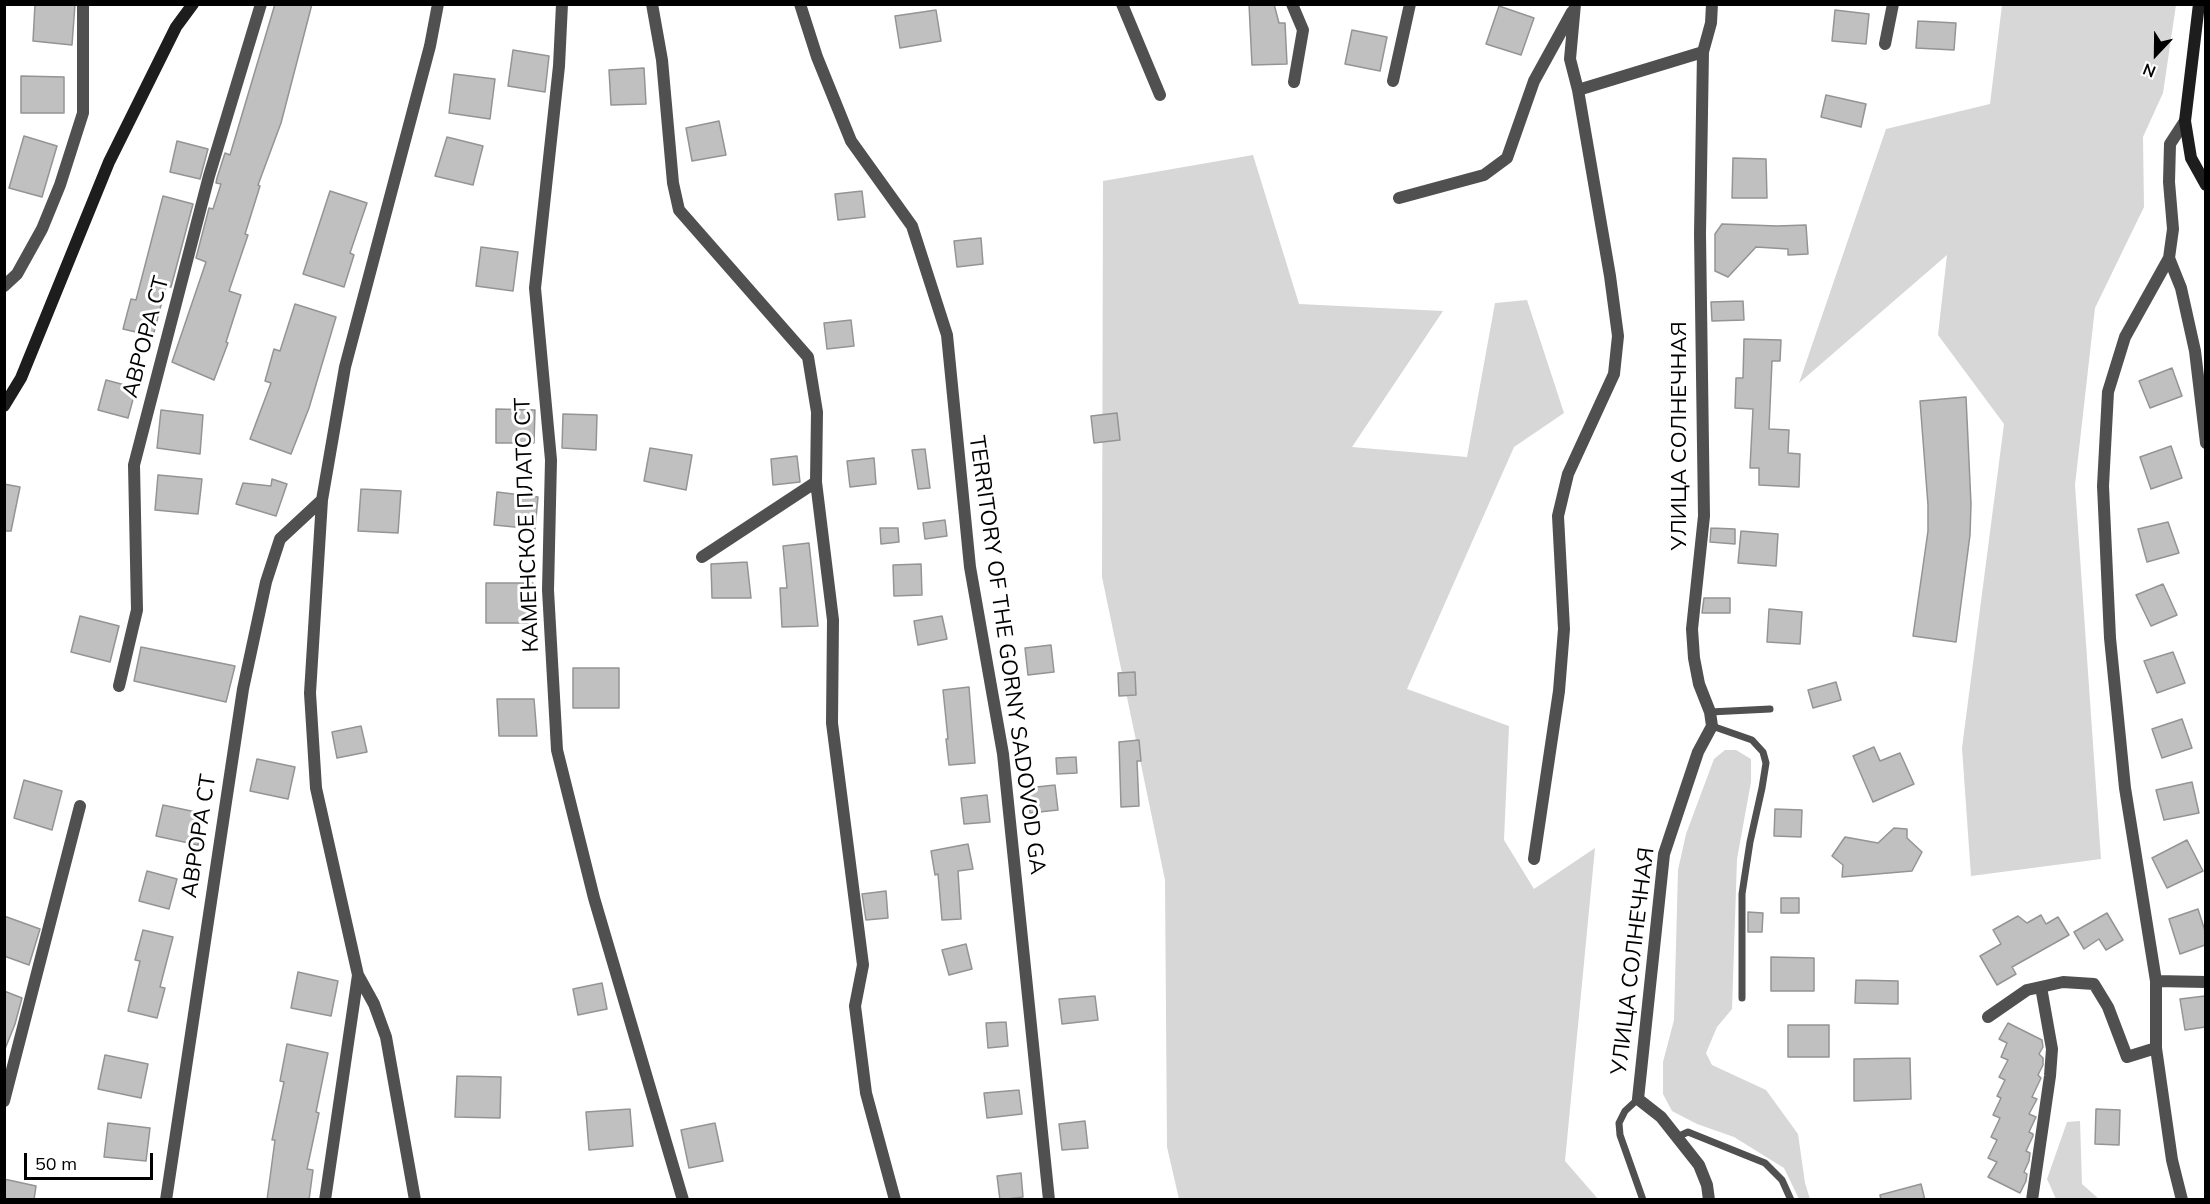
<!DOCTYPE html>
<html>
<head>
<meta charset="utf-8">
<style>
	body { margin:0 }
	#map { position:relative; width:2210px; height:1204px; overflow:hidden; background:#fff; font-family:Mulish,sans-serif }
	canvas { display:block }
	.frame { position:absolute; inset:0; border:6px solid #000; pointer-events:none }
	.north { position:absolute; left:2126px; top:24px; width:60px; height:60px; -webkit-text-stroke:4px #fff; paint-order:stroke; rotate:202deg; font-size:16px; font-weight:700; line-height:24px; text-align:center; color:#000 }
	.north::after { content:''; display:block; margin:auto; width:21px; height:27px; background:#000; clip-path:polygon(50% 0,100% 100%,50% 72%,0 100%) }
	.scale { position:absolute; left:24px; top:1153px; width:129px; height:27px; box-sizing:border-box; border:3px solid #000; border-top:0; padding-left:8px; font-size:18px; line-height:21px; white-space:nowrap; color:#000; -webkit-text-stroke:4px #fff; paint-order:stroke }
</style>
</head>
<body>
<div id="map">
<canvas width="2210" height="1204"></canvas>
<div class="frame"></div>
<div class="north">N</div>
<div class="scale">50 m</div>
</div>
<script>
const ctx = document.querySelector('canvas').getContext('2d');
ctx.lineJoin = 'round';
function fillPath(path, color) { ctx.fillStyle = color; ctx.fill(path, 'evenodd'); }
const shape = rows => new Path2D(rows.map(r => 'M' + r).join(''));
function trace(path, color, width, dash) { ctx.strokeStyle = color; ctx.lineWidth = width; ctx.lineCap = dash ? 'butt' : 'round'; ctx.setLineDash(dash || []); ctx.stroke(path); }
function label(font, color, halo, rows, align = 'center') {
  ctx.font = font + ' Mulish,sans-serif'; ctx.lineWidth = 6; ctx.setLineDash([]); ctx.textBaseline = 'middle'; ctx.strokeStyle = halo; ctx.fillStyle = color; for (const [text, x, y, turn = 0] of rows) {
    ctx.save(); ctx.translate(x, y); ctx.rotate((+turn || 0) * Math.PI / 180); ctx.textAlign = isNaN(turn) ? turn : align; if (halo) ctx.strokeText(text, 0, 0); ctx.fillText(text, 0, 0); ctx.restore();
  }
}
const green = shape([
	[2002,5,2176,5,2163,93,2143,137,2144,207,2095,308,2075,485,2101,859,1971,876,1962,748,2004,424,1938,335,1947,255,1799,383,1886,129,1990,104],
	[1253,155,1299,304,1443,311,1352,447,1467,457,1495,303,1527,300,1564,413,1514,447,1407,689,1509,726,1504,840,1534,889,1595,848,1565,1161,1598,1199,1179,1199,1167,1147,1165,880,1102,577,1103,181],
	[1725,750,1736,750,1751,759,1751,782,1737,859,1732,1009,1717,1027,1706,1053,1712,1065,1766,1090,1798,1134,1805,1183,1810,1199,1799,1199,1784,1168,1734,1137,1697,1124,1672,1111,1663,1094,1663,1062,1674,1020,1678,870,1686,834,1714,759],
	[2080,1121,2082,1184,2099,1199,2056,1199,2047,1179,2067,1122]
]);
const building = shape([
	[35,4,75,4,72,45,33,41,35,4],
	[275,4,312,4,281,123,258,185,260,186,245,234,248,235,229,291,241,295,226,342,228,343,214,380,172,362,206,262,196,258,209,208,213,209,221,184,216,183,217,178,225,153,230,155,275,4],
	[1249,4,1274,4,1279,23,1285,23,1287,64,1252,65,1249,4],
	[1499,6,1534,18,1521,55,1486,44,1499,6],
	[936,10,941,41,900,48,895,16,936,10],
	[1835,10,1869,14,1866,44,1832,41,1835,10],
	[1918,21,1956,23,1954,50,1916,48,1918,21],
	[1352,30,1387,37,1380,71,1345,64,1352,30],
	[513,50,549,56,545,92,508,86,513,50],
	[644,68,646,104,611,105,609,70,644,68],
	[454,74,495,79,490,119,449,113,454,74],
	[21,76,64,77,64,113,21,113,21,76],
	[1826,95,1866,104,1861,127,1821,117,1826,95],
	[719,121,726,155,692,161,686,128,719,121],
	[24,136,57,146,42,197,9,188,24,136],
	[447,137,483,146,473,185,435,176,447,137],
	[177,141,208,149,200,179,170,172,177,141],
	[1733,158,1766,159,1767,198,1732,198,1733,158],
	[330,191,367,203,350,253,354,255,344,287,303,274,330,191],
	[862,191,865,217,838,220,835,194,862,191],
	[163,196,193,204,171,287,166,286,153,336,123,329,131,299,136,300,163,196],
	[1722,224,1777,226,1806,225,1808,254,1788,255,1788,249,1756,247,1728,277,1715,271,1715,234,1722,224],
	[981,238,983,264,957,267,954,241,981,238],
	[481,247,518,252,513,291,476,286,481,247],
	[1743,301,1744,320,1712,321,1711,302,1743,301],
	[295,304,336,317,309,408,291,454,250,439,271,383,265,381,274,349,280,351,295,304],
	[851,320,854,346,827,349,824,323,851,320],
	[1744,339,1781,340,1780,361,1772,361,1769,429,1789,430,1788,453,1800,454,1799,487,1759,485,1759,468,1750,468,1753,409,1735,408,1736,378,1743,378,1744,339],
	[2172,368,2182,396,2150,408,2139,381,2172,368],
	[106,380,136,388,128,418,98,410,106,380],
	[1966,397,1971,504,1970,535,1956,642,1913,636,1928,531,1928,505,1920,401,1966,397],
	[496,409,535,410,534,443,496,443,496,409],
	[161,410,203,415,200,454,157,448,161,410],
	[1117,413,1120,440,1094,443,1091,416,1117,413],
	[563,414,597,415,596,450,562,448,563,414],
	[2171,446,2182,478,2151,489,2140,457,2171,446],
	[650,448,692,455,686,490,644,481,650,448],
	[925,449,930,488,918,489,912,450,925,449],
	[797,456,800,482,773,485,771,459,797,456],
	[874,458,876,484,850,487,847,461,874,458],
	[158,475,202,479,198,514,155,510,158,475],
	[272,479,287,484,276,516,236,504,243,483,271,486,272,479],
	[4,484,20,487,11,531,4,531,4,484],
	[361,489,401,491,398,533,358,531,361,489],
	[497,492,538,497,535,529,494,525,497,492],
	[945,520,947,536,925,539,923,523,945,520],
	[2168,522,2179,553,2147,562,2138,529,2168,522],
	[880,528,898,528,899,542,881,544,880,528],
	[1711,528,1735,529,1735,544,1710,542,1711,528],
	[1741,531,1778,534,1776,566,1738,563,1741,531],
	[809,543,818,626,782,627,780,588,787,588,783,546,809,543],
	[747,562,751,598,712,598,711,564,747,562],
	[921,564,922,595,894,596,893,565,921,564],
	[486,583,533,583,533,623,486,623,486,583],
	[2163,584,2177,615,2151,626,2136,595,2163,584],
	[1704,598,1730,598,1730,613,1702,613,1704,598],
	[1769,609,1802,612,1800,644,1767,642,1769,609],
	[80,616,119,626,110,662,71,652,80,616],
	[942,616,947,639,918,645,914,621,942,616],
	[1051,645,1054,672,1028,675,1025,648,1051,645],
	[141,647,235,666,226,702,134,681,141,647],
	[2173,652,2185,683,2157,693,2144,661,2173,652],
	[573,668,619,668,619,708,573,708,573,668],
	[1135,672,1136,695,1119,696,1118,673,1135,672],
	[1836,682,1841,700,1813,708,1808,690,1836,682],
	[969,687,975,763,949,765,946,739,948,739,943,690,969,687],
	[497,699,534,699,537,736,499,736,497,699],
	[2182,719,2192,748,2162,758,2152,729,2182,719],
	[361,726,367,752,337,758,332,732,361,726],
	[1139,740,1141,761,1137,761,1139,806,1121,807,1119,742,1139,740],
	[1874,747,1880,761,1900,753,1914,784,1873,802,1853,756,1874,747],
	[1076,757,1077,773,1057,774,1056,758,1076,757],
	[257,759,295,767,288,799,250,791,257,759],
	[24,780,62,791,52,830,14,818,24,780],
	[2192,782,2199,813,2164,820,2156,790,2192,782],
	[1055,785,1058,810,1030,813,1027,788,1055,785],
	[987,795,990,822,964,824,961,798,987,795],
	[163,805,205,814,198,845,156,836,163,805],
	[1775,809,1802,810,1801,837,1774,836,1775,809],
	[1894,828,1907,829,1907,838,1922,852,1912,871,1842,877,1843,865,1832,856,1845,837,1878,843,1894,828],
	[2187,840,2203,871,2167,888,2152,858,2187,840],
	[968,844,973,869,958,871,961,919,942,920,938,874,935,875,931,851,968,844],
	[147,871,177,879,169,909,139,901,147,871],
	[886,891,888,918,866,920,862,894,886,891],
	[1781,898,1799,898,1799,913,1781,913,1781,898],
	[2198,909,2205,931,2205,945,2180,954,2169,919,2198,909],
	[1748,912,1763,913,1762,932,1748,932,1748,912],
	[2107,913,2123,940,2106,950,2099,939,2084,949,2074,932,2107,913],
	[2041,915,2046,924,2058,917,2069,935,2012,967,2016,974,1997,985,1980,956,2001,944,1993,930,2018,916,2027,923,2041,915],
	[4,916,40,929,29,965,4,956,4,916],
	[143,930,173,937,160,987,165,988,157,1018,128,1011,140,961,135,960,143,930],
	[966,944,972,969,949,975,942,950,966,944],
	[1771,957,1814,958,1814,991,1771,991,1771,957],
	[298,972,338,981,331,1016,291,1008,298,972],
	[1856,980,1898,981,1898,1004,1855,1003,1856,980],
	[602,983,607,1009,578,1015,573,989,602,983],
	[4,991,22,998,15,1024,5,1049,4,991],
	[1095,996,1098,1020,1062,1024,1059,999,1095,996],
	[2205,996,2205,1027,2185,1030,2180,999,2205,996],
	[1006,1022,1008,1046,988,1048,986,1023,1006,1022],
	[2008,1023,2042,1040,2043,1047,2039,1054,2043,1058,2043,1065,2038,1075,2041,1078,2032,1097,2037,1099,2029,1114,2036,1117,2029,1132,2033,1134,2033,1136,2026,1151,2030,1153,2029,1161,2024,1172,2027,1174,2026,1181,2020,1193,1988,1177,1997,1162,1988,1158,1997,1140,1991,1137,2000,1118,1993,1115,2001,1098,1997,1096,2005,1080,1999,1077,2008,1060,2001,1057,2007,1043,1999,1039,2008,1023],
	[1788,1025,1829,1025,1829,1057,1788,1057,1788,1025],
	[287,1044,328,1053,316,1112,319,1113,307,1169,313,1170,309,1200,267,1200,275,1140,272,1140,284,1082,280,1081,287,1044],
	[105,1055,148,1064,141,1098,98,1089,105,1055],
	[1910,1058,1911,1099,1854,1101,1854,1059,1910,1058],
	[457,1076,501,1077,500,1118,455,1117,457,1076],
	[1019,1090,1022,1114,987,1118,984,1093,1019,1090],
	[630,1109,633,1146,589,1150,586,1112,630,1109],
	[2096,1109,2120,1110,2119,1145,2095,1144,2096,1109],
	[1085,1121,1088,1148,1062,1150,1059,1124,1085,1121],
	[108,1123,150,1128,146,1161,104,1157,108,1123],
	[715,1123,723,1161,689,1168,681,1130,715,1123],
	[1021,1173,1023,1197,1000,1200,997,1176,1021,1173],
	[4,1179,36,1186,34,1200,4,1200,4,1179],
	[1921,1184,1925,1200,1881,1200,1880,1195,1921,1184]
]);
const lane = shape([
	[1710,712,1770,709],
	[1712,726,1752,740,1763,752,1766,763,1762,788,1750,842,1742,894,1742,998],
	[1638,1099,1625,1111,1619,1123,1620,1135,1643,1200],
	[1677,1137,1688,1132,1765,1163,1782,1180,1791,1200]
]);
const street = shape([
	[562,4,559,66,535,288,551,460,548,590,557,750,594,898,683,1200],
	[652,4,662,60,673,183,679,210,808,357,817,412,816,482,833,620,832,723,863,965,855,1006,866,1093,895,1200],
	[800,4,817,57,851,141,912,226,947,335,970,567,1003,754,1049,1200],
	[1122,4,1160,95],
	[1292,4,1303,30,1294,82],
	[1885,44,1893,4],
	[1703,52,1711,23,1712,4],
	[1393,81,1410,4],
	[1578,90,1703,52,1700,234,1704,516,1692,629,1694,658,1699,684,1710,712,1712,726,1698,752,1664,854,1638,1099,1661,1117,1699,1165,1707,1185,1709,1200],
	[1399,198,1484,175,1507,158,1534,81,1572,12],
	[2169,258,2181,288,2195,351,2206,443],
	[4,286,17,274,42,229,60,185,83,113,83,4],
	[702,557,816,482],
	[119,686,137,610,134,465,209,176,261,4],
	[1534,859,1559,691,1564,629,1558,516,1568,474,1614,374,1618,336,1610,276,1578,90,1570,59,1575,4],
	[2156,981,2206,982],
	[1988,1017,2027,990,2063,982,2094,984,2108,1007,2127,1057,2156,1048],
	[4,1101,80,806],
	[166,1200,243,689,266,582,280,539,322,500],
	[325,1200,358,975],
	[415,1200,386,1037,374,1004,358,975,316,788,310,693,322,500,345,367,430,46,438,4],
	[2032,1200,2050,1076,2052,1049,2041,987],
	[2182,1200,2172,1160,2156,1048,2156,981,2125,788,2110,638,2103,486,2108,392,2125,337,2169,258,2173,229,2169,182,2170,144,2185,121]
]);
const secondary = shape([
	[2199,4,2185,121,2191,158,2206,185],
	[4,406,21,378,109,162,176,27,193,4]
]);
const streetNames = [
	["АВРОРА СТ",146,337,-75],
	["УЛИЦА СОЛНЕЧНАЯ",1679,436,-90],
	["КАМЕНСКОЕ ПЛАТО СТ",527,525,-92],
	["TERRITORY OF THE GORNY SADOVOD GA",1007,655,82],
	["АВРОРА СТ",199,836,-81],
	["УЛИЦА СОЛНЕЧНАЯ",1633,961,-83]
];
fillPath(green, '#d7d7d7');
fillPath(building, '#c0c0c0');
trace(building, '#949494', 1.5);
trace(lane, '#505050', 7);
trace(street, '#505050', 12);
trace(secondary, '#1d1d1d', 12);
label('22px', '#000', '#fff', streetNames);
</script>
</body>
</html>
